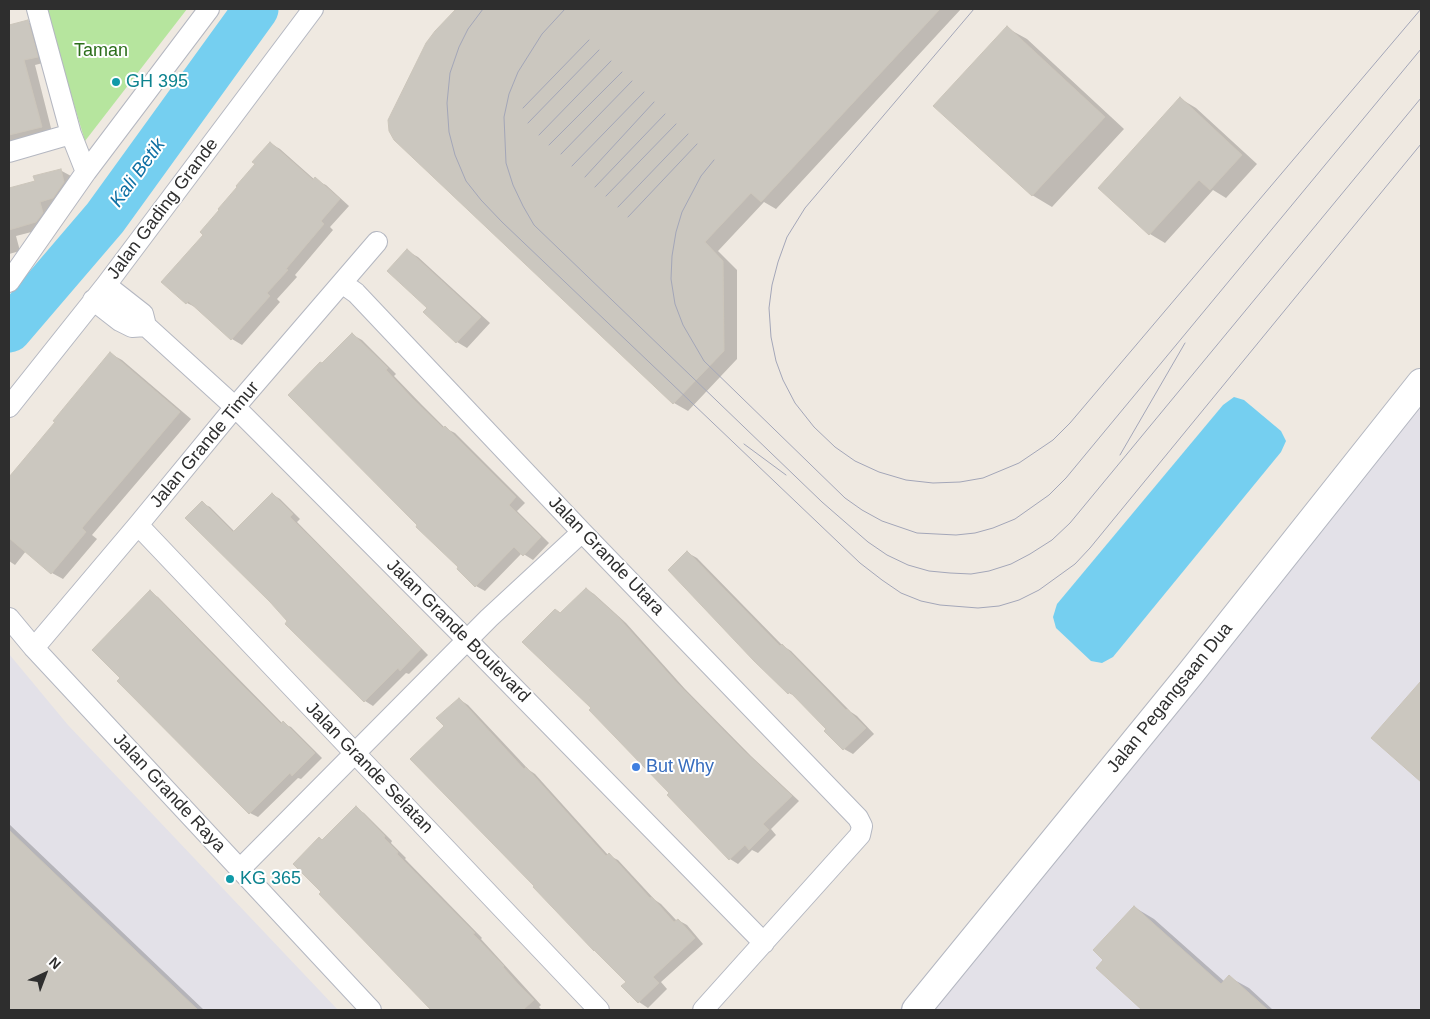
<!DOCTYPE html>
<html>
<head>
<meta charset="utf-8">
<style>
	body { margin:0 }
	#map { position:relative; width:1430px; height:1019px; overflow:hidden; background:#efe9e1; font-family:Helvetica,sans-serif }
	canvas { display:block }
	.frame { position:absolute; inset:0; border:10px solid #2e2e2e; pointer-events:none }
	.north { position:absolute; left:20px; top:949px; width:50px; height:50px; -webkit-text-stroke:4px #fff; paint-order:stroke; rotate:43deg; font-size:14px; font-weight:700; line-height:20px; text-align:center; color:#2e2e2e }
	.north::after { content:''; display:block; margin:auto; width:18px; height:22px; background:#2e2e2e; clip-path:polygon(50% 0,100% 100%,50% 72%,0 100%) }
</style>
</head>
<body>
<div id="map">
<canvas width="1430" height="1019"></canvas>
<div class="frame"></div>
<div class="north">N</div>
</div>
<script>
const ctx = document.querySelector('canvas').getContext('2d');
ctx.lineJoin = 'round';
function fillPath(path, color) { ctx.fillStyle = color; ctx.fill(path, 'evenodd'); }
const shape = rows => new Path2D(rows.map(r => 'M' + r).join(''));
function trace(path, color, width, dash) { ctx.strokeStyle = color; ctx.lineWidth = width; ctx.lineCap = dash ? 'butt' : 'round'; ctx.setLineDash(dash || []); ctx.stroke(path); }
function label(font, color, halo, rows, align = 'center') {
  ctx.font = font + ' Helvetica,sans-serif'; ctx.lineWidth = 4; ctx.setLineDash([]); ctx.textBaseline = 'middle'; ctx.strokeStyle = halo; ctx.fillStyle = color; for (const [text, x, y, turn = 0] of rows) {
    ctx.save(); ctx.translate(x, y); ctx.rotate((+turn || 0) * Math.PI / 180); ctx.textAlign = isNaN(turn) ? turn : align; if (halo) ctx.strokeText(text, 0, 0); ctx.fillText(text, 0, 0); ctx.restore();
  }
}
const industrial = shape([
	[1421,370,1421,1010,899,1010,1035,845],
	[9,654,68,725,338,1010,9,1010]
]);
const green = shape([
	[45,9,187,9,85,141]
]);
const water = shape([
	[1234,397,1244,400,1281,431,1286,441,1281,452,1113,657,1102,663,1091,661,1056,628,1053,617,1057,604,1223,405]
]);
const shadow = shape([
	[458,9,961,9,776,209,764,202,718,251,737,270,737,359,688,411,674,403,436,32],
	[28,22,38,28,47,62,35,65,52,132,9,143,9,26],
	[1007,28,1027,39,1124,129,1052,207,1032,195],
	[1181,99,1196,108,1257,164,1226,198,1213,190,1165,243,1150,234],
	[270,143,280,149,315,180,326,185,349,206,330,227,333,230,295,275,297,277,277,299,280,302,242,345,232,339,197,308,187,303,205,235,257,164],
	[60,170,71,176,74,188,47,228,16,236,20,251,9,254,9,190,36,182],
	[407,251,418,257,490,323,467,348,457,342,425,312,429,308],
	[353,335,362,340,396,374,394,376,421,404,445,428,455,433,525,503,517,511,549,543,533,560,522,553,485,591,476,586,460,567,323,364],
	[111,354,122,360,191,419,92,535,97,539,63,579,52,573,26,551,15,565,9,561,9,478,56,422],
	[272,494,280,499,300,519,297,522,428,655,409,674,406,673,373,706,365,701,286,624,289,621,202,503,210,507,235,532],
	[688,553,697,558,782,645,791,651,851,712,857,716,874,734,853,754,844,749,826,731,828,729,798,698,789,693],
	[586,589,594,594,626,623,685,689,751,756,799,801,771,829,776,835,758,853,752,850,738,864,730,859,669,795,671,793,593,708,556,610,561,613],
	[150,592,158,597,282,723,291,727,322,758,301,779,298,778,258,817,250,813,121,678],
	[1421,683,1421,780,1373,737],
	[459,699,468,705,529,770,535,774,608,855,618,860,655,900,661,904,677,921,678,920,687,925,703,944,661,982,667,989,648,1008,639,1002,623,986,627,982,446,726],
	[356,808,364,813,392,841,391,843,406,858,405,859,482,938,481,939,541,1005,539,1007,542,1010,433,1010,321,894,323,892,323,841],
	[9,824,204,1010,9,1010],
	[1134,907,1154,919,1225,982,1229,977,1249,988,1273,1010,1143,1010,1097,968,1105,960]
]);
const river = shape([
	[9,330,105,218,256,9]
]);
const building = shape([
	[456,9,940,9,761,202,751,193,705,242,723,261,724,351,673,404,394,140,389,131,388,120,426,43,435,31,456,9],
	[28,20,38,57,24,60,42,127,9,135,9,25,28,20],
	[1007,26,1105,117,1032,196,933,106,1007,26],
	[1180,97,1242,155,1210,190,1199,180,1149,235,1098,188,1180,97],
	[270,142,313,180,315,177,340,199,321,221,324,224,286,269,288,270,267,293,270,296,231,340,188,301,186,304,161,282,203,235,200,232,219,210,218,209,237,187,236,186,255,164,252,162,270,142],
	[61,169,64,182,53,198,40,202,43,213,36,222,9,230,9,188,35,181,33,176,61,169],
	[407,249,481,317,456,343,423,312,427,308,387,271,407,249],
	[352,333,388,368,386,370,412,398,443,428,445,426,516,497,509,505,541,537,523,556,514,547,475,587,457,569,458,567,416,527,417,525,288,395,320,362,322,363,352,333],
	[110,352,180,412,82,528,86,532,51,574,9,538,9,477,55,422,53,421,110,352],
	[272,493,293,514,290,517,421,649,400,671,398,668,364,702,285,624,287,621,270,602,185,518,202,501,233,532,272,493],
	[687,551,780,646,782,644,846,710,847,709,866,728,843,750,824,731,826,729,790,692,788,694,754,661,668,570,687,551],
	[586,588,618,617,677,683,743,750,792,796,763,824,769,830,749,850,745,845,729,860,667,795,669,793,589,710,591,708,522,642,555,609,560,613,586,588],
	[150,590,243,686,281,724,283,721,315,753,292,776,290,773,249,814,117,681,120,678,92,650,150,590],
	[1421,681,1421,782,1371,738,1421,681],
	[459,698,524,769,526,767,606,856,609,853,650,898,652,897,674,922,678,919,695,938,653,977,659,983,638,1003,621,986,626,982,594,950,594,951,533,887,534,886,410,759,444,726,436,718,459,698],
	[356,806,385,836,384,838,398,852,397,854,475,933,473,934,504,966,503,967,518,984,534,1000,523,1010,431,1010,319,894,321,892,293,864,319,837,322,840,356,806],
	[9,830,198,1010,9,1010,9,830],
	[1134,906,1221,984,1229,975,1268,1010,1142,1010,1096,968,1103,960,1093,950,1134,906]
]);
const minor = shape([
	[37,9,71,134,86,172],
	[9,152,71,134],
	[9,282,86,172,209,9],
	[342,283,356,293,582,532,858,818,862,826,860,835,703,1010],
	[106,285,143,314,146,326,235,407,262,434,468,641,764,943],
	[93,300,120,321,132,327,146,326],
	[9,407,106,285,313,9],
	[138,525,599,1010],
	[9,618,34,648,371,1010],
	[34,648,138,525,235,407,377,242],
	[240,869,489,618,582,532]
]);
const secondary = shape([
	[916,1010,1190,674,1421,383]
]);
const tram = shape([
	[483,9,468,29,459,47,450,73,447,103,449,132,455,155,466,181,481,200,502,222,860,563,882,580,901,593,921,601,940,605,978,608,999,606,1019,600,1039,590,1075,564,1090,548,1421,144],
	[565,9,542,34,518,72,509,94,504,117,506,163,513,185,523,206,534,225,822,502,868,542,887,555,908,565,929,571,950,573,971,574,989,571,1011,564,1030,554,1052,540,1070,523,1421,98],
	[974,9,805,208,787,237,778,262,772,285,769,308,771,337,776,361,783,380,795,403,814,427,835,447,855,461,879,472,906,480,933,483,960,482,983,478,1019,463,1053,440,1070,423,1421,9],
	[523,108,589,40],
	[528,123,599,50],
	[539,135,611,61],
	[549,145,622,72],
	[561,154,632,81],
	[714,160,701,176,682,212,676,232,672,256,671,279,675,304,683,325,704,361,845,498,862,510,882,521,917,533,956,535,975,533,993,528,1015,519,1049,495,1066,478,1421,49],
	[572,166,644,92],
	[585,177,654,102],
	[595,187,665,114],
	[606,196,676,124],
	[618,207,688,134],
	[628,217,697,144],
	[744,444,786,475],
	[1120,455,1185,343]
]);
const markers = [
	[116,82,5,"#0f9aa8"],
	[636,767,5,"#3f7fe0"],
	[230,879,5,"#0f9aa8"]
];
const parkNames = [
	["Taman",101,51]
];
const cultureNames = [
	["GH 395",126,82],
	["KG 365",240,879]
];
const streetNames = [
	["Jalan Gading Grande",163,209,-53],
	["Jalan Grande Timur",205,445,-50],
	["Jalan Grande Utara",606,556,46],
	["Jalan Grande Boulevard",458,631,45],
	["Jalan Pegangsaan Dua",1170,698,-51],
	["Jalan Grande Selatan",369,768,46],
	["Jalan Grande Raya",169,793,47]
];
const shopNames = [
	["But Why",646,767]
];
const waterNames = [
	["Kali Betik",138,173,-54]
];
fillPath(industrial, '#e3e1e8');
fillPath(green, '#b6e59e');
fillPath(water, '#75cff0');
fillPath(shadow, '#0003');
trace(river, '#75cff0', 45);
fillPath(building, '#cbc7bf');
trace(building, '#cbc5ba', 1);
trace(minor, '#b4b7c1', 22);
trace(secondary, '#b4b7c1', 30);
trace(minor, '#fff', 20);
trace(secondary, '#fff', 28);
trace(tram, '#a3a6b8', 1);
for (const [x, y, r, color] of markers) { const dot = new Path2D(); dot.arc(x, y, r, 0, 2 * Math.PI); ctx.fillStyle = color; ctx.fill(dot); trace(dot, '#fff', 2); }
label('18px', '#2c6e1b', '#fff', parkNames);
label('18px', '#0d838f', '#fff', cultureNames, 'left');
label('18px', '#2e2e2e', '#fff', streetNames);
label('18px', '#366cbe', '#fff', shopNames, 'left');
label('italic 19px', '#0d6fa3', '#fff', waterNames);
</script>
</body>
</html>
